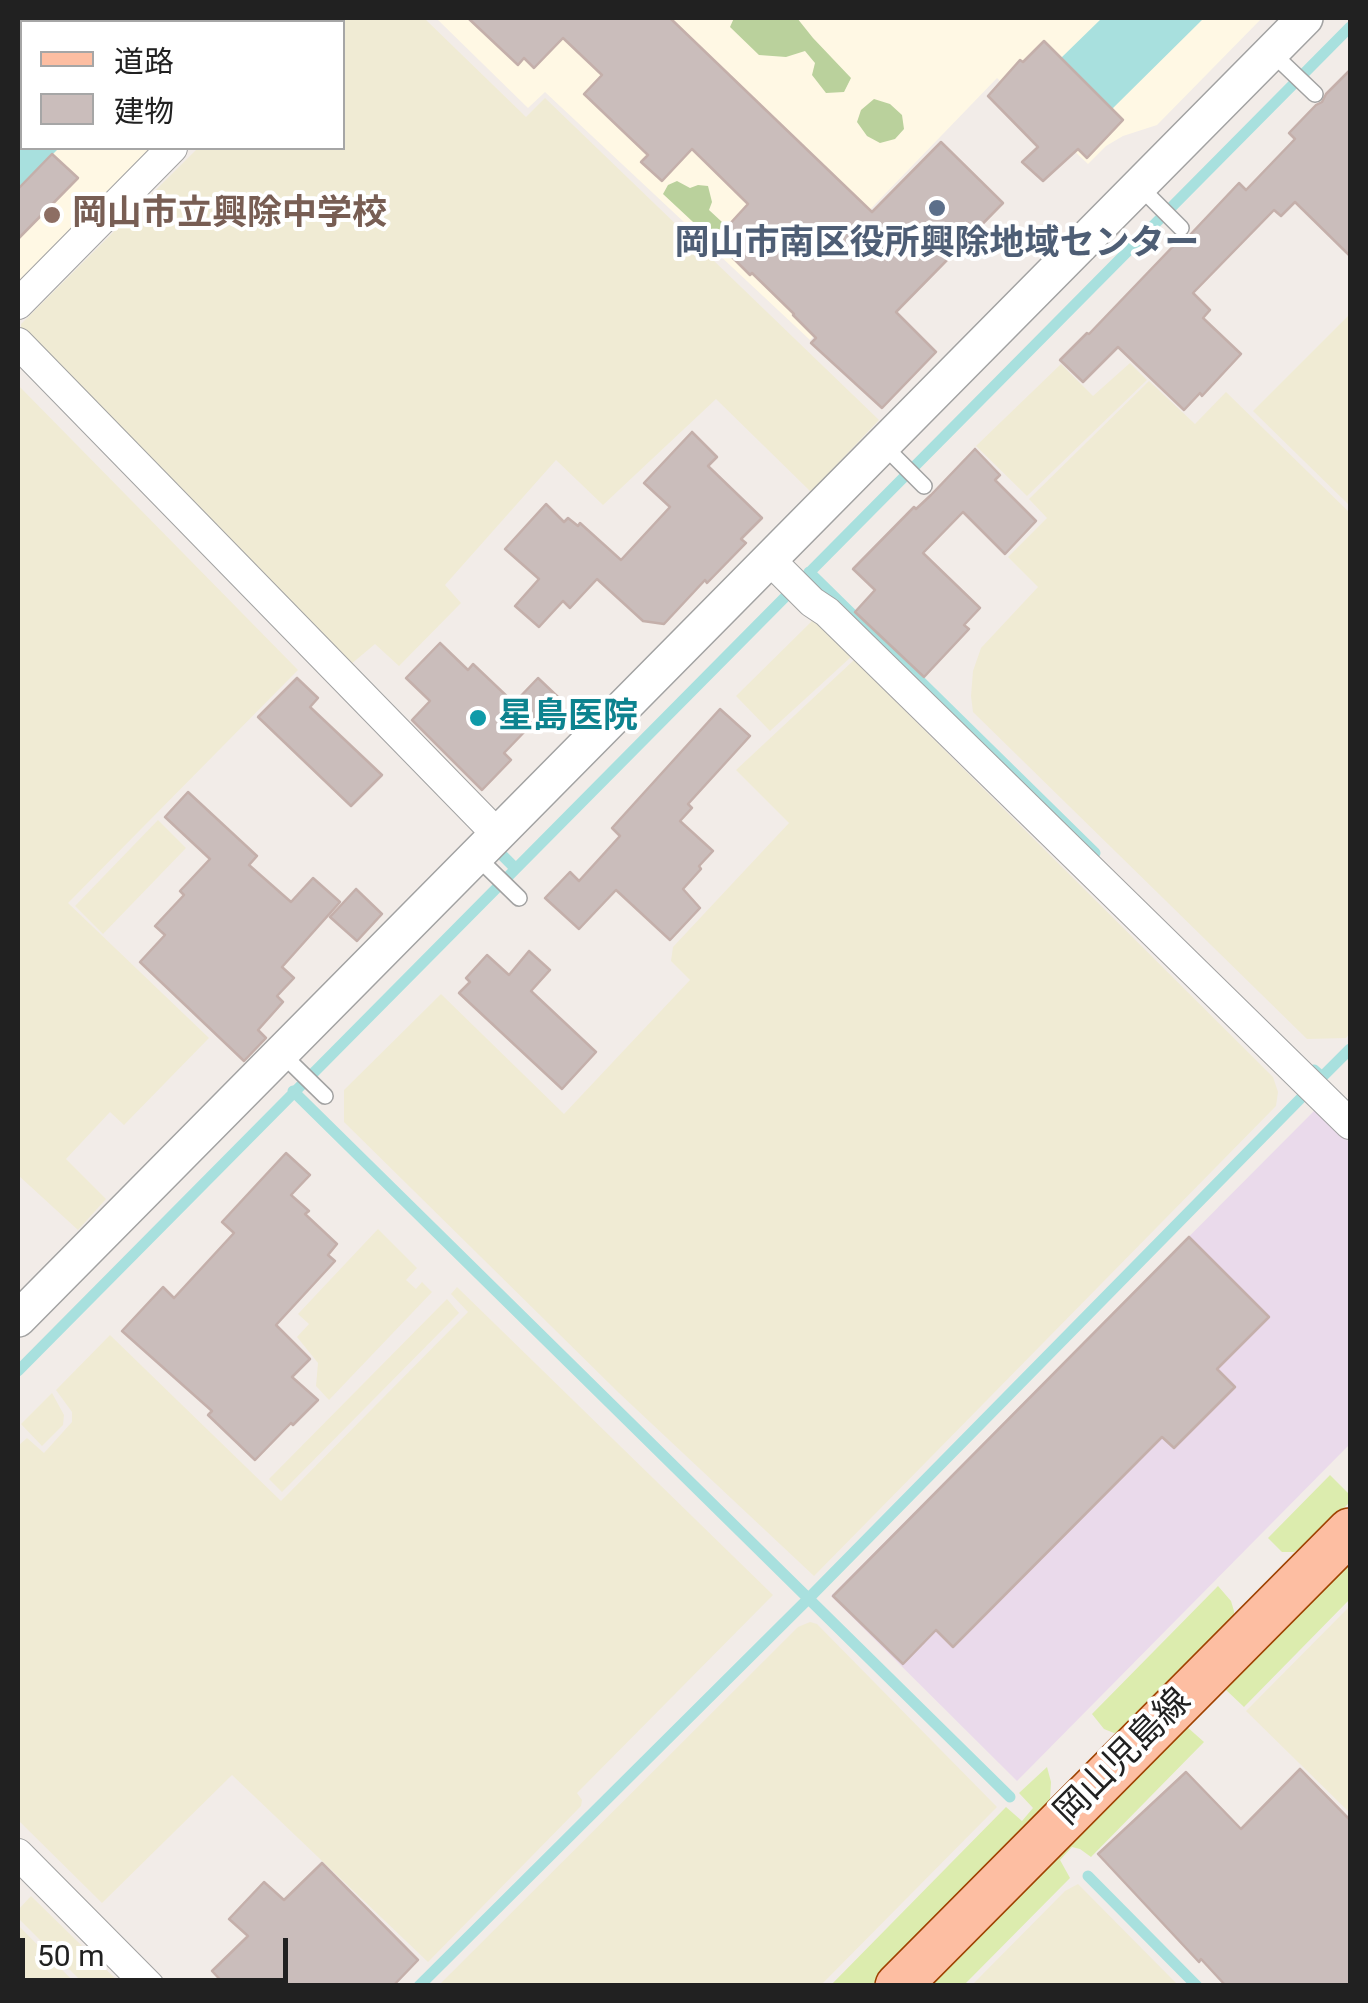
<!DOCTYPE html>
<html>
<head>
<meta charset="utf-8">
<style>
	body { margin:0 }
	#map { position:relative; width:1368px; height:2003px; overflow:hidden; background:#f2ece8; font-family:Roboto,"Noto Sans JP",sans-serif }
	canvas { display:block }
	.frame { position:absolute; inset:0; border:20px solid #212121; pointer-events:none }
	.legend { position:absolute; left:20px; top:20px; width:325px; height:130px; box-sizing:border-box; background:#fff; border:2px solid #a6a6a6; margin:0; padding:12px 18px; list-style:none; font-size:30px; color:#212121 }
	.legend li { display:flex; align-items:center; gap:20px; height:50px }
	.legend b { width:50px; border:2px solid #a6a6a6 }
	.scale { position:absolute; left:20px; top:1938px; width:268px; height:45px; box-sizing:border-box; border:5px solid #212121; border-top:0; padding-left:12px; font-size:30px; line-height:35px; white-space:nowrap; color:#212121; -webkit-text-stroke:8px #fff; paint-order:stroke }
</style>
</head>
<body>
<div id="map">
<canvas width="1368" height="2003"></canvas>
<div class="frame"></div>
<ul class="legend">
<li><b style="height:12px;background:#fdbea2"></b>道路</li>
<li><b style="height:28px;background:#cabdbb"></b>建物</li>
</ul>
<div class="scale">50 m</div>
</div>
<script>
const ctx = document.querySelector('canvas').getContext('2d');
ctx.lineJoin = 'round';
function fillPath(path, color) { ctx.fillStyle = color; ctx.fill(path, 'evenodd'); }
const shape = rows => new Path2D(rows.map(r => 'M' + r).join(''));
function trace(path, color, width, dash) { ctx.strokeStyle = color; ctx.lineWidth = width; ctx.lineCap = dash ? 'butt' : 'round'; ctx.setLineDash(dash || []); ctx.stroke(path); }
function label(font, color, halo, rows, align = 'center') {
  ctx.font = font + ' Roboto,"Noto Sans JP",sans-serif'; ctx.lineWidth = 8; ctx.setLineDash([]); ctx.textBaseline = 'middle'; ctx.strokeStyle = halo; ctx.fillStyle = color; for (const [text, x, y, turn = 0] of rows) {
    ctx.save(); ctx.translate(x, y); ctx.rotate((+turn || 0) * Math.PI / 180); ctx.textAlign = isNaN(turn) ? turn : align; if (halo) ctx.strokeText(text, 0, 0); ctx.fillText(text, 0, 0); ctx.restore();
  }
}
const industrial = shape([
	[1316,1109,1350,1143,1350,1444,1017,1781,831,1596]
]);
const education = shape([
	[18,18,285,18,280,22,22,22,22,148,154,148,18,283],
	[436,18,1262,18,1157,125,1123,136,1106,146,1088,164,997,78,830,251,864,284,810,340,545,92,528,108]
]);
const farmland = shape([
	[328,18,424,18,526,117,545,98,879,420,811,492,716,399,603,505,556,460,445,585,461,603,399,666,375,644,350,665,21,334,21,324,198,148,342,148,342,22,323,22],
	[1350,314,1350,506,1253,411],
	[1130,363,1147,380,1027,496,976,446,1061,364,1093,396],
	[1149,381,1195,424,1226,392,1350,513,1350,1033,1346,1038,1307,1039,973,712,971,696,973,671,981,648,1038,587,1008,557,1047,518,1029,499],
	[18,385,298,670,68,903,209,1038,124,1125,110,1112,66,1159,106,1199,78,1230,18,1175],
	[813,620,851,657,770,731,736,696],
	[854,660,1273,1077,1278,1092,1276,1106,814,1576,619,1393,344,1122,344,1090,441,994,564,1114,690,980,671,961,673,947,789,823,736,770],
	[158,820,186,848,103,934,75,906],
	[378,1229,417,1268,406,1280,416,1289,422,1282,432,1292,329,1400,316,1386,318,1363,297,1337,309,1324,298,1314],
	[457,1287,773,1595,577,1793,582,1800,581,1806,428,1962,232,1775,102,1903,18,1820,18,1446,27,1438,44,1453,72,1422,72,1412,56,1390,110,1335,281,1501,468,1312,451,1294],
	[447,1299,459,1313,282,1492,269,1479],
	[52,1393,64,1415,63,1425,42,1446,21,1424],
	[1350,1606,1350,1813,1246,1711],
	[810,1622,817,1624,997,1807,821,1985,439,1985,798,1627],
	[1078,1884,1178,1985,972,1985,1065,1891],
	[31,1896,122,1985,85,1985,18,1918,18,1910],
	[18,1925,77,1985,18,1985]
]);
const grass = shape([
	[1330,1475,1350,1495,1350,1502,1309,1542,1294,1552,1282,1552,1268,1538],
	[1350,1561,1350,1599,1244,1707,1225,1689],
	[1218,1586,1231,1601,1234,1611,1234,1618,1124,1731,1114,1733,1104,1729,1092,1714],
	[1186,1726,1204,1742,1091,1857,1080,1849,1072,1847,1060,1860,1070,1878,964,1985,928,1986],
	[1047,1767,1051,1782,1050,1799,1043,1812,873,1985,830,1986,1006,1807,1022,1821,1033,1808,1019,1793]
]);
const forest = shape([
	[734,18,797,18,813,38,851,78,844,92,826,93,812,75,815,63,805,51,786,57,759,55,730,27],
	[874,99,890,104,902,115,904,129,895,139,880,143,867,136,857,122,861,110],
	[677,181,690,188,698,185,708,186,712,202,709,210,722,222,719,231,707,235,663,194,668,185]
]);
const pitch = shape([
	[18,18,278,18,273,22,22,22,22,46,18,40]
]);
const water = shape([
	[1102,18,1204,18,1112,109,1061,58],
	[18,93,22,98,22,148,59,148,18,189]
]);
const stream = shape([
	[809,572,1095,853],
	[503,856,515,868],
	[1314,1070,1322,1077,1350,1049],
	[293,1091,1010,1797],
	[18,1371,1350,27],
	[1088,1876,1197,1986],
	[419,1986,807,1600,1305,1094]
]);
const building = shape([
	[468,18,670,18,872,212,941,142,1003,203,896,312,936,352,882,408,811,343,816,338,793,315,794,314,752,273,750,275,715,240,748,204,692,149,662,181,641,162,648,155,584,94,602,75,563,38,534,68,524,58,518,65,468,18],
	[1044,41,1123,120,1087,158,1078,149,1043,181,1022,162,1038,147,988,96,1020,60,1023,62,1044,41],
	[1350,70,1350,256,1295,202,1281,216,1274,210,1193,293,1210,310,1203,318,1241,354,1202,396,1200,393,1184,410,1118,347,1083,382,1060,360,1087,333,1089,334,1180,239,1183,241,1188,237,1239,183,1246,190,1295,139,1289,133,1316,105,1322,102,1326,94,1350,70],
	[52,154,78,178,18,239,18,189,52,154],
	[692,432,717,457,708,466,762,518,741,539,746,543,707,583,705,580,664,624,643,621,597,579,570,608,563,601,539,627,515,606,539,579,505,549,546,504,564,522,568,518,578,526,580,523,621,560,670,507,644,483,692,432],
	[975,449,1000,475,995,480,1036,521,1005,554,963,512,923,553,980,608,964,625,969,629,924,677,855,612,875,590,853,569,914,507,916,509,931,495,975,449],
	[440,643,468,670,473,664,514,703,538,678,558,697,504,753,511,760,482,790,412,720,430,701,406,678,440,643],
	[297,678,318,698,310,707,382,775,351,806,258,717,297,678],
	[720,709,750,736,688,804,692,808,680,821,713,851,699,866,701,869,683,889,700,908,670,940,616,890,579,929,545,898,570,872,579,881,620,836,612,828,720,709],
	[188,792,257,856,249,865,291,902,313,878,340,902,282,967,294,978,277,996,283,1002,258,1030,266,1038,244,1061,140,962,165,935,155,926,184,895,180,891,210,859,165,817,188,792],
	[356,889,382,914,357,941,330,917,356,889],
	[529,951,550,970,531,991,596,1052,562,1089,459,993,470,982,466,978,487,955,509,975,529,951],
	[286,1153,310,1175,291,1195,309,1211,305,1214,337,1244,328,1255,335,1261,276,1325,310,1359,292,1377,318,1400,293,1425,291,1423,255,1460,208,1415,212,1411,122,1331,163,1287,174,1298,234,1233,222,1222,286,1153],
	[1189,1237,1269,1317,1217,1369,1235,1387,1174,1448,1162,1437,953,1647,936,1630,903,1664,833,1596,1189,1237],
	[1300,1769,1350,1820,1350,1986,1226,1986,1201,1959,1199,1962,1098,1854,1186,1772,1241,1829,1300,1769],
	[322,1863,418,1960,393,1986,226,1986,212,1971,248,1936,229,1919,264,1882,284,1900,322,1863]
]);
const service = shape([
	[1271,52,1315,94],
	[1139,186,1181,228],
	[882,444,924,486],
	[476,856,519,898],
	[280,1052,325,1096]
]);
const minor = shape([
	[295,22,300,18],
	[18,304,172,148],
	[18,343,498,835],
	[769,559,812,602,827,612,1350,1124],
	[18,1854,149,1986]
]);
const tertiary = shape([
	[18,1319,1305,18]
]);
const primary = shape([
	[898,1986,1350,1531]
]);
const markers = [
	[937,208,10,"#5c6f8a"],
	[52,215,10,"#8d6e63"],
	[478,718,10,"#0f9aa8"]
];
const educationNames = [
	["岡山市立興除中学校",72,215]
];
const serviceNames = [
	["岡山市南区役所興除地域センター",937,245]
];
const cultureNames = [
	["星島医院",498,718]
];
const streetNames = [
	["岡山児島線",1124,1758,-45]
];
fillPath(industrial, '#eadaeb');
fillPath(education, '#fff8e4');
fillPath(farmland, '#f0ebd4');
fillPath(grass, '#dcecae');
fillPath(forest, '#bad19c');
fillPath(pitch, '#86e1a7');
fillPath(water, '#a8e0de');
trace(stream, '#a8e0de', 11);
fillPath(building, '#cabdbb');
trace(building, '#c4afaa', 2.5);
trace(service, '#a2a2a2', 18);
trace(minor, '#a2a2a2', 32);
trace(tertiary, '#a2a2a2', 38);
trace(primary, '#9f4200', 48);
trace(service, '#fff', 15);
trace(minor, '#fff', 30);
trace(tertiary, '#fff', 35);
trace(primary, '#fdbea2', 45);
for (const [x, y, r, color] of markers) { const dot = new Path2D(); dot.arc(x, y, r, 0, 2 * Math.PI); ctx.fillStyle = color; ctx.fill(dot); trace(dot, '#fff', 4); }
label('bold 35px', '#785e54', '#fff', educationNames, 'left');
label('bold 35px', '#4e5e75', '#fff', serviceNames);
label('bold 35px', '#0d838f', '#fff', cultureNames, 'left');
label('35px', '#212121', '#fff', streetNames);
</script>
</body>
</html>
